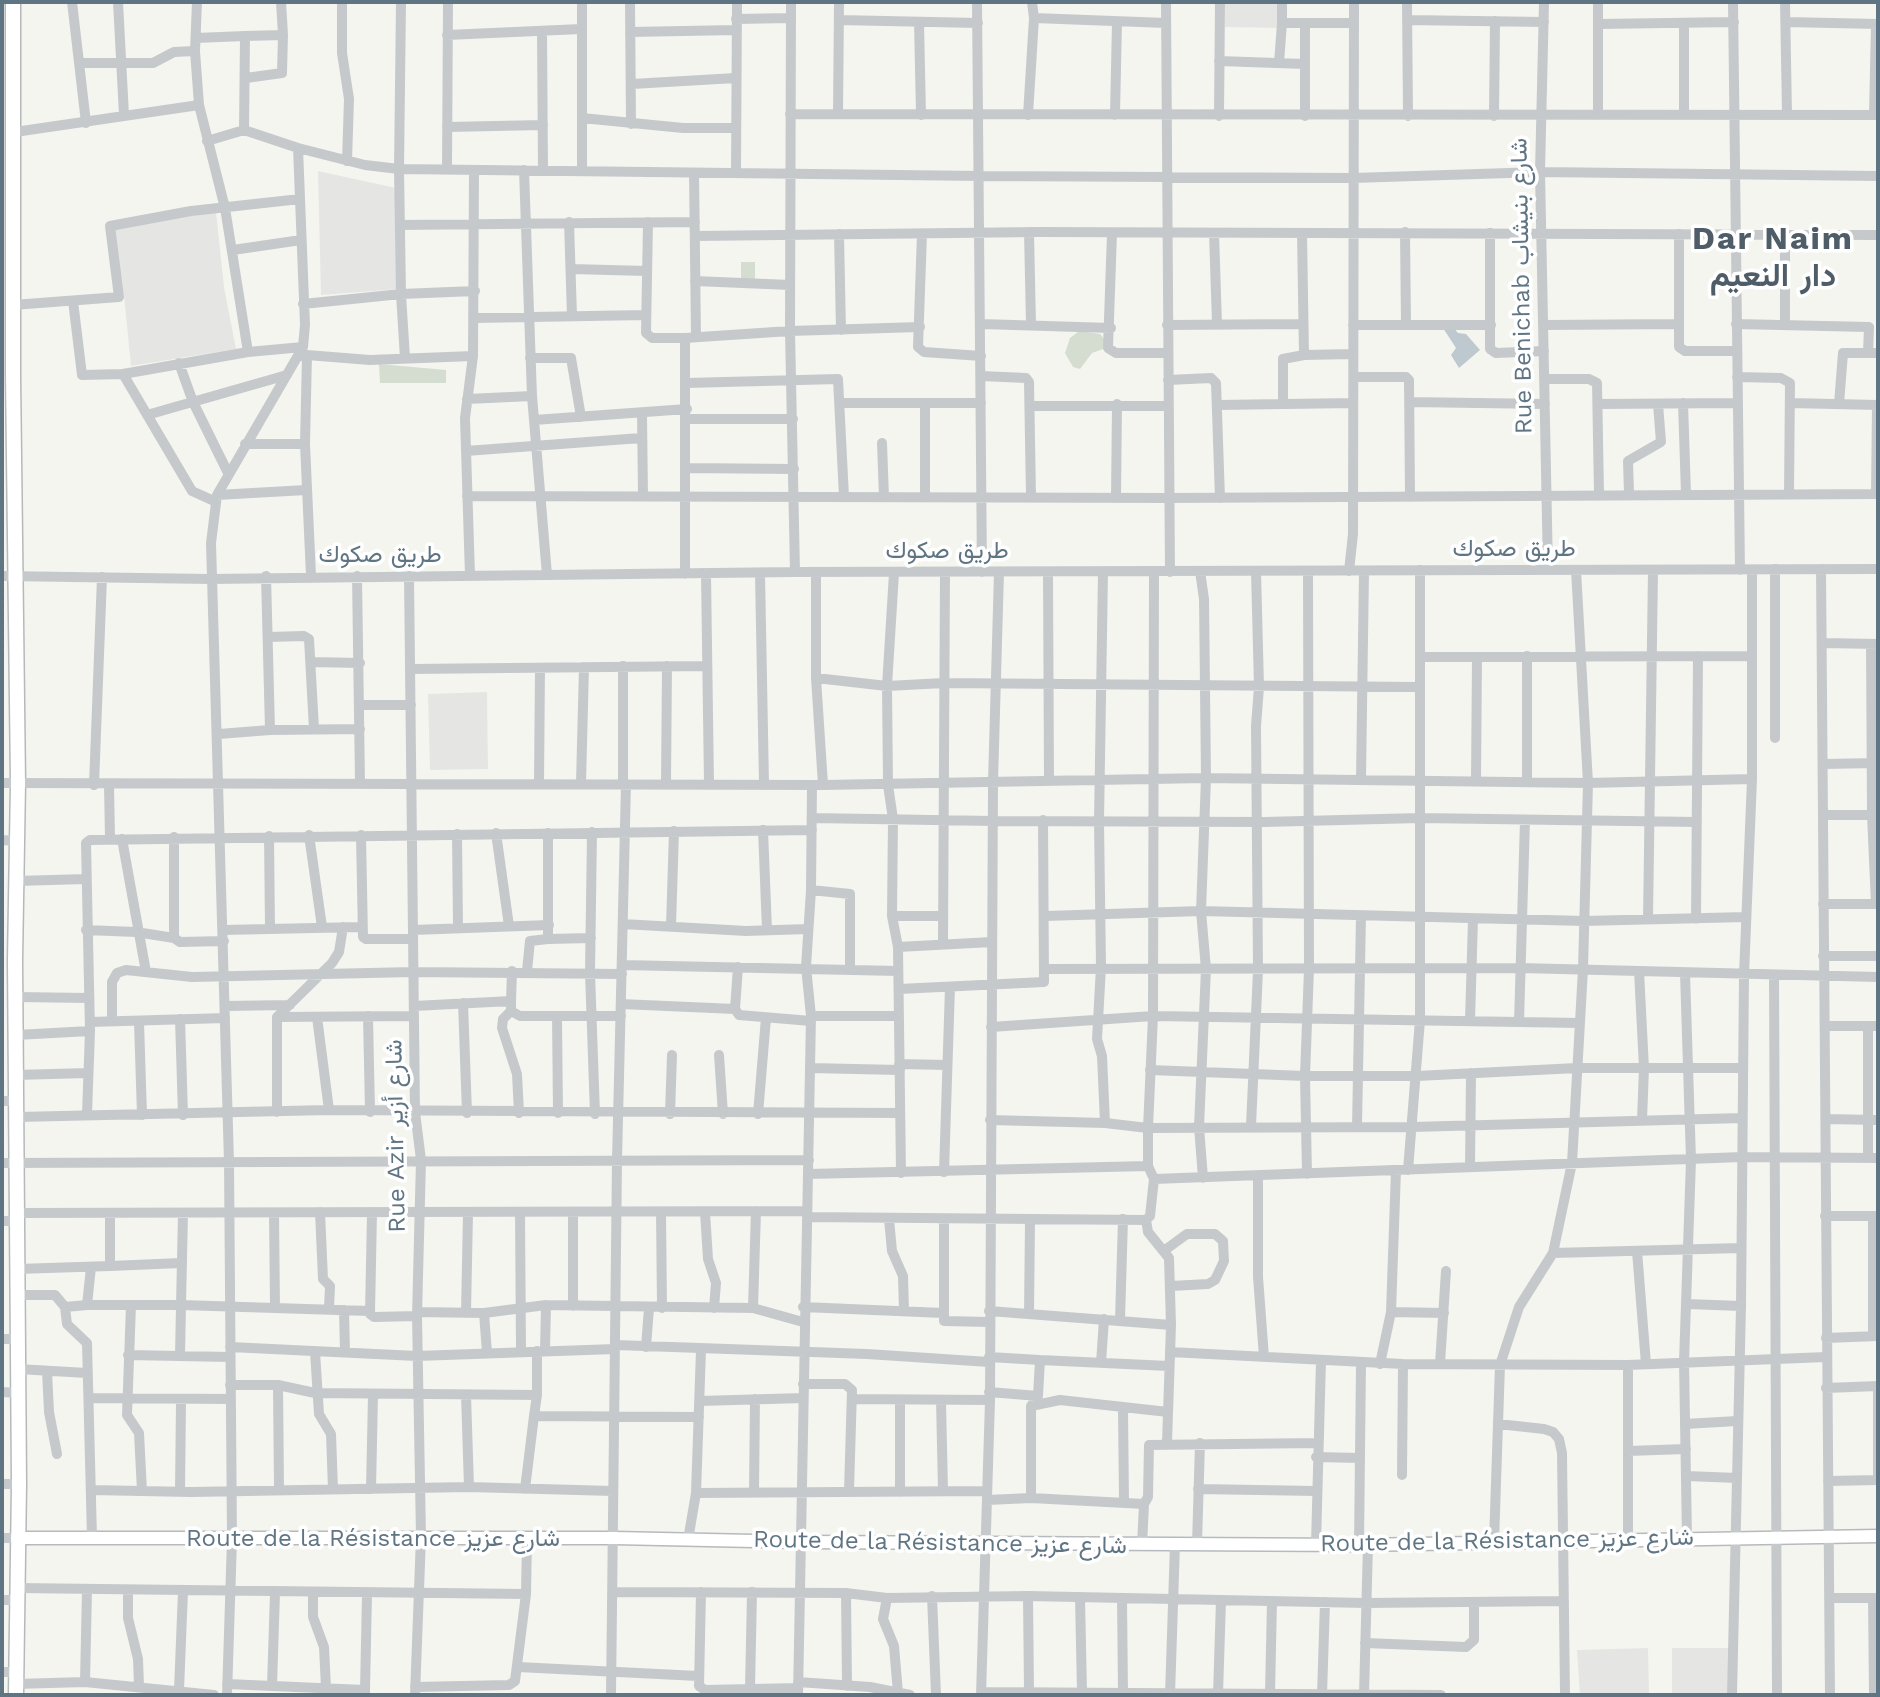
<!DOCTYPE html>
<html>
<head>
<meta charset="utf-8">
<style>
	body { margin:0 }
	#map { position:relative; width:1880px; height:1697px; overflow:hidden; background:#f5f5f0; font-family:"Work Sans",sans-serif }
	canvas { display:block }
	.frame { position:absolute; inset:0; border:4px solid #607584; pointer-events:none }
</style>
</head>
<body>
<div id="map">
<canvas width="1880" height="1697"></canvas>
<div class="frame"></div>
</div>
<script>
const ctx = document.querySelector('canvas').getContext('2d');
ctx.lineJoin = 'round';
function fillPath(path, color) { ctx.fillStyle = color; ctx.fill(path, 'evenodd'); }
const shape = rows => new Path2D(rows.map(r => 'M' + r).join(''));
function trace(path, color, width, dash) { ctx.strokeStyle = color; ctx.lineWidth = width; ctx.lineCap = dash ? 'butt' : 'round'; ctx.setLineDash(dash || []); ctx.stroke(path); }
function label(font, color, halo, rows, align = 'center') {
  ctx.font = font + ' "Work Sans",Vazirmatn,sans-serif'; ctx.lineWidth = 7; ctx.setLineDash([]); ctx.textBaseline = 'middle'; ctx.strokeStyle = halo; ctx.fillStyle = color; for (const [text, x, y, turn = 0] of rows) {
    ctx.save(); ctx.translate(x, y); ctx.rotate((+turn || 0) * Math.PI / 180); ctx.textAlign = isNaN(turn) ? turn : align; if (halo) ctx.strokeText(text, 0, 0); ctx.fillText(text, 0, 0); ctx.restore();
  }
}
const built = shape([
	[1225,2,1281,2,1281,28,1225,27],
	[318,171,396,188,399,289,321,295],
	[216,212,224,287,236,349,131,366,124,296,113,227],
	[487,692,488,769,430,770,428,694],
	[1648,1648,1649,1695,1580,1695,1577,1650],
	[1672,1648,1730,1648,1729,1695,1672,1695]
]);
const green = shape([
	[741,262,755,262,755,279,741,279],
	[1079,331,1100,334,1106,341,1106,348,1092,353,1080,369,1073,367,1065,353,1070,338],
	[379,364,446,370,446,383,380,383]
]);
const water = shape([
	[1453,327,1458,333,1466,334,1480,350,1459,368,1451,355,1456,348,1443,328]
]);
const minor = shape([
	[72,2,86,123],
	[118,2,124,115],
	[342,2,342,53,349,99,347,161],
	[630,2,631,124],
	[791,2,790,331,795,572],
	[977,2,982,572],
	[1166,2,1170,572],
	[1282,2,1282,23,1305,23],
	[1407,2,1408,116],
	[1544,2,1540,172,1548,570],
	[1733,2,1740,570],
	[1785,2,1787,114],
	[1034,18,1166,23],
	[736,19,791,18],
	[839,20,978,23],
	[1407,20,1544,22],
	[919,22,921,115],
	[1786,22,1878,24],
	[1599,24,1734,22],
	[542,31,543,171],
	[630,32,736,30],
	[447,35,581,29],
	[245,36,283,35,281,2],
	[196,38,245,36,244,130],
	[1219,61,1305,64],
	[79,63,153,63,174,52,195,51],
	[1279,63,1282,23],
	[246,78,282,73,283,35],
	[632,84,736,78],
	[199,105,225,208,248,352,303,347,217,495,211,543,229,1162,232,1539,227,1695],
	[790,114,1878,115],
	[838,114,839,2],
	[1684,114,1684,23],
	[1028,115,1034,18,1032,2],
	[1115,115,1117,22],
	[1598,115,1598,2],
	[1874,115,1876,24],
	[1219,116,1220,2],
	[1305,116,1305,23,1354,23],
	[1494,116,1495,21],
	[582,118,683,128,736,128],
	[447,127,543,125],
	[15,132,199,105,195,51,197,2],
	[207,141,244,130,298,148,305,325,303,347],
	[298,148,365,165,399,169,981,176,1353,178,1540,172,1878,176],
	[447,169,448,2],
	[524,170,532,396,547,575],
	[582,171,582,2],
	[694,173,696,337],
	[736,173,737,2],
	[569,222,572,316],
	[648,222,646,333,652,338,685,338],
	[400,225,695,222],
	[1029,232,1031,325],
	[1405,232,1406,325],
	[1112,233,1108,348,1116,353,1168,353],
	[1214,233,1217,324],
	[1302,233,1304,355,1353,354],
	[1490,233,1490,349,1496,353,1544,351],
	[839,234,841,330],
	[922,234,918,347,924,352,981,356],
	[1679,234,1679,347,1685,351,1736,351],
	[696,236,1039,232,1878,235],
	[233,250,301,240],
	[571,269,647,271],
	[695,281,790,285],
	[73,301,82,375,123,374,192,491,214,501],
	[303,304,401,294,399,169,401,2],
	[13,305,119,297,110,226,191,211,300,199],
	[475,318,646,315],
	[981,324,1111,328],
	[1736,324,1869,327,1868,353],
	[1167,325,1301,324],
	[1353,325,1491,325],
	[1543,325,1679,324],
	[1785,325,1785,235],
	[307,355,370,360,473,356,465,418,470,576],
	[302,356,307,355,305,444,311,576],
	[473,356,474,170],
	[405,358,401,294,475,291],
	[530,358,571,358,581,417],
	[179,363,193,402,228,473],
	[123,374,248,352],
	[981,376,1026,378,1029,382,1031,497],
	[1354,377,1406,377,1409,380,1410,497],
	[1737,377,1781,378,1790,383,1789,493],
	[1544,379,1589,379,1597,383,1599,494],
	[1168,380,1211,378,1216,383,1220,498],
	[687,383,838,379,844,497],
	[467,399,532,396],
	[1410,402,1545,404],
	[841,403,981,403],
	[1683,403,1686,494],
	[1790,403,1878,405],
	[1283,404,1283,359,1304,355],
	[1598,404,1737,403],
	[1839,404,1843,353,1878,353],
	[1217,405,1353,403],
	[1030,406,1168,406],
	[642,413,643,496],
	[147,415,287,375],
	[687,419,793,419],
	[534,420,687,409],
	[882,443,884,497],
	[245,444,305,444],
	[466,451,641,438],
	[686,468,794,469],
	[1629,493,1628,461,1661,442,1658,404],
	[1876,494,1877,405],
	[217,495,306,490],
	[467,496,1169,498,1878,494],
	[925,497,925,403],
	[1116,497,1117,404],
	[1775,569,1775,738],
	[1821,569,1830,1695],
	[1200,571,1204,599,1206,778,1201,911,1206,969,1199,1127,1203,1178],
	[1349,571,1353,534,1354,2],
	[1048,572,1049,781],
	[1103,572,1099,821,1101,967,1097,1039,1102,1056,1105,1123],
	[1154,572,1153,1016,1148,1128,1148,1166,1154,1179,1150,1216,1146,1220,1148,1232,1169,1258,1171,1325,1167,1443],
	[760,573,764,784],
	[894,573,887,686,888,785,893,819,892,916,898,947,901,1173],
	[685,574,685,338,790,331,920,327],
	[706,574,709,784],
	[2,576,211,579,795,572,1878,569],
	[357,576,360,783],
	[409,576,415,1112,421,1160,417,1316,421,1537,415,1695],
	[268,637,304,636,309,639,314,729],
	[1822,643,1878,644],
	[1871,644,1872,815,1876,904],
	[1420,657,1751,656],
	[311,662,360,663],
	[410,669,707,666],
	[816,678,887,686,944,683,1420,687],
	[360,705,411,705],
	[270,730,360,729],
	[219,734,270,730,266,576],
	[1824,764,1876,763],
	[1361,779,1364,571],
	[1476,780,1477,657],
	[1527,781,1527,656],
	[2,783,823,785,816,678,816,573],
	[539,783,540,668],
	[581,783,584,667],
	[623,784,623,666],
	[666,784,667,666],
	[94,785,102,577],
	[109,785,110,839],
	[823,785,1206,778,1588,783,1752,779],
	[1824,815,1876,815],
	[812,818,993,821,1264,822,1420,818,1697,822],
	[763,830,767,930],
	[592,832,590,973,595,1114],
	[496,833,509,926],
	[548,833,548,939,591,938],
	[457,834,458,928],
	[309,835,322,927],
	[361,835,363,937,366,939,413,939],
	[269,836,270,929],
	[174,837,174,938,180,942,224,941],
	[122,839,146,972],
	[2,840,17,841],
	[16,881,86,879],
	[811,890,850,894,850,970],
	[1823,904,1878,904],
	[892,916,943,916],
	[1046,916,1201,911,1584,921,1746,917],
	[1648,919,1653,570],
	[1696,919,1698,656],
	[623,924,746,931,808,929],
	[671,926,674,831],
	[86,930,136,932,174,938],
	[223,930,361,927],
	[413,930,549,925],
	[943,944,945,573],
	[898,947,992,942],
	[1823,956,1878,956],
	[622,965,898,971],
	[738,967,735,1009,739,1015,811,1021],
	[1046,969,1520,968,1878,977],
	[527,971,530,941,548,939],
	[1639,971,1644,1068,1642,1120],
	[1685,973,1691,1160,1684,1362,1687,1538],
	[1774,976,1777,1695],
	[899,989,1044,982,1043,820],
	[16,997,88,998],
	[511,1001,512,971],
	[463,1003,467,1113],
	[621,1004,735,1009],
	[226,1006,290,1005],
	[414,1006,511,1001,511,1011,520,1016,621,1016],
	[511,1011,503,1019,502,1028,517,1074,519,1113],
	[368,1016,370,1112],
	[557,1016,558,1113],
	[811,1016,899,1016],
	[277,1017,414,1016],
	[317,1017,329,1110],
	[180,1019,183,1115],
	[112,1021,112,982,117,973,126,970,192,977,413,972,622,974],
	[1470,1021,1473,919],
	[90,1022,225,1018],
	[139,1022,142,1115],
	[1519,1022,1525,820],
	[1826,1026,1878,1026],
	[991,1027,1153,1016,1580,1023],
	[16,1035,90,1031],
	[719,1055,723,1114],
	[899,1064,947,1065],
	[810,1068,900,1070],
	[1150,1070,1305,1076,1309,969,1308,571],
	[16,1075,87,1073],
	[2,1101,16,1101],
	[277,1112,277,1017,332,963,339,952,343,927],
	[87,1114,90,1031,86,843,90,840,812,830],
	[670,1114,672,1055],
	[758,1114,766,1018],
	[17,1117,329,1110,900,1113],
	[1826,1119,1878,1120],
	[990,1120,1105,1123,1148,1128,1412,1127,1742,1118],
	[1251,1126,1258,970,1256,726,1259,687,1256,571],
	[1357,1127,1361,916],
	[1868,1158,1868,1026],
	[2,1163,809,1160],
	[1470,1167,1471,1073],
	[1408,1170,1420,1020,1420,570],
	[944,1172,950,987],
	[808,1174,1148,1166],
	[1307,1174,1305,1076,1417,1076,1577,1068,1743,1068],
	[1258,1177,1258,1277,1264,1357],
	[1154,1179,1742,1157,1878,1158],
	[320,1212,323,1279,330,1286,329,1308],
	[520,1212,521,1351],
	[661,1212,662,1308],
	[705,1212,708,1259,716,1283,714,1308],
	[16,1213,807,1211],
	[110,1213,110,1266,181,1263],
	[183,1213,181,1305,369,1311],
	[274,1213,275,1307],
	[372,1213,370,1314,374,1317,417,1316],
	[1825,1216,1878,1216],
	[807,1217,1146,1220],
	[889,1219,892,1251,903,1276,904,1311],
	[944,1219,944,1321,989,1322],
	[2,1221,16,1221],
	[1165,1250,1187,1234,1215,1234,1223,1241,1224,1261,1215,1280,1208,1284,1171,1286],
	[1637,1251,1646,1364],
	[1553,1253,1741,1248],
	[91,1267,87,1305,181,1305,180,1356],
	[17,1269,110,1266],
	[17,1295,55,1295,65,1307,67,1324,87,1343,92,1538],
	[1687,1304,1741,1306],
	[131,1305,127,1415,139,1433,142,1491],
	[573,1306,573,1212],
	[65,1307,87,1305],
	[803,1307,943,1313],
	[753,1308,756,1211],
	[344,1310,345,1352],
	[989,1311,1171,1325],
	[417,1312,484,1313,546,1305,753,1308,803,1322],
	[1391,1312,1444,1313],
	[466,1313,468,1213],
	[484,1313,487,1353],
	[1029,1314,1030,1219],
	[1120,1320,1123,1219],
	[1873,1336,1873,1216],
	[1826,1338,1878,1336],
	[2,1339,17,1339],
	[616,1345,867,1354,989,1362],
	[230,1347,417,1356,615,1349],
	[646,1347,649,1308],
	[545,1350,546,1305],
	[537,1351,537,1395],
	[315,1352,319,1414,331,1434,333,1489],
	[1170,1352,1403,1364,1628,1365,1826,1357],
	[128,1355,230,1357],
	[989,1357,1040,1360,1038,1396,1031,1406,1031,1498],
	[1040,1360,1169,1366],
	[1101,1363,1104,1319],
	[1380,1364,1391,1312,1396,1170],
	[1440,1364,1446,1271],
	[18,1369,87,1373],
	[47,1371,49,1412,57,1454],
	[803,1384,845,1384,852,1390,849,1491],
	[230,1385,278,1385,315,1393,537,1395,534,1416,699,1417],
	[278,1385,279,1489],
	[1878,1386,1878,1480],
	[1826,1388,1878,1386],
	[2,1392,18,1393],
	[989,1392,1038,1396],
	[466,1395,469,1487],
	[89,1398,231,1399],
	[852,1399,990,1400],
	[700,1401,803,1398],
	[941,1401,943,1491],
	[1031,1406,1060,1400,1168,1412],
	[1123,1409,1124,1501],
	[1498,1424,1544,1429,1553,1432,1559,1439,1562,1453,1565,1695],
	[1685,1424,1737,1421],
	[1628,1451,1686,1449],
	[1316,1457,1360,1458],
	[1402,1475,1403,1364],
	[1687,1476,1737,1478],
	[1828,1481,1878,1480],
	[2,1484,19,1484],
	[371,1489,373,1395],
	[525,1489,534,1416],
	[1198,1489,1316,1491],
	[91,1490,191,1492,469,1487,613,1491],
	[180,1492,181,1400],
	[754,1492,755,1399],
	[900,1492,900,1401],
	[696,1493,987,1491],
	[987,1500,1031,1498,1144,1504],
	[2,1538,17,1538],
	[688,1540,696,1493,701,1350],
	[1628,1540,1628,1365],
	[1494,1542,1500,1365,1519,1307,1553,1253,1572,1163,1583,969,1588,783,1576,570],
	[1197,1544,1200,1443],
	[1316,1544,1321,1360],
	[1142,1545,1144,1504,1148,1497,1149,1445,1317,1443],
	[1359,1545,1361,1363],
	[16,1588,526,1594],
	[128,1591,128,1618,138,1659,139,1686],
	[613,1592,846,1593,887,1598,1028,1596,1366,1603,1564,1601],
	[701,1592,699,1686,705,1690,798,1688],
	[313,1593,313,1617,324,1647,326,1688],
	[846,1593,847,1686],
	[932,1596,936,1695],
	[1028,1596,1029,1691],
	[1080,1597,1082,1692],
	[887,1598,883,1619,894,1646,898,1693],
	[1122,1598,1123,1693],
	[1829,1598,1878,1598],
	[1873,1598,1874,1695],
	[2,1600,17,1600],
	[1365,1643,1466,1647,1474,1640,1474,1602],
	[518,1667,698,1676],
	[2,1672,17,1672],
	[85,1682,87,1589],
	[798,1682,870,1687,910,1695],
	[16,1684,85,1682,214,1695],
	[227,1684,365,1690,365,1695],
	[272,1686,275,1593],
	[415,1687,509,1685,515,1681,526,1594,527,1539],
	[750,1689,752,1592],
	[179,1690,183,1591],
	[365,1690,367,1594],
	[981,1692,1441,1695],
	[1218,1694,1221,1600],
	[1270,1694,1272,1601],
	[611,1695,617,1161,626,784],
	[798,1695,811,1016,806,967,811,890,812,785],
	[981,1695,990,1400,993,782,999,572],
	[1170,1695,1175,1544],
	[1322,1695,1325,1602],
	[1364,1695,1368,1544],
	[1732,1695,1741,1306,1744,975,1752,779,1752,570]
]);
const major = shape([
	[17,1538,614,1538,801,1542,1359,1545,1878,1536]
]);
const highway = shape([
	[13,2,13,375,18,783,15,960,19,1484,16,1695]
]);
const streetNames = [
	["Rue Benichab شارع بنيشاب",1522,286,-91],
	["طريق صكوك",1514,549],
	["طريق صكوك",947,551],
	["طريق صكوك",380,555],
	["Rue Azir شارع أزير",396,1136,-91],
	["Route de la Résistance شارع عزيز",373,1539],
	["Route de la Résistance شارع عزيز",1507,1541,-1],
	["Route de la Résistance شارع عزيز",940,1543,1]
];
const districtNames = [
	["Dar Naim",1773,240],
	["دار النعيم",1773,277]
];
fillPath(built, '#e5e6e3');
fillPath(green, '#d5dcd0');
fillPath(water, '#bdc9ce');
trace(major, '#b6babe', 15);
trace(highway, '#b5b9bc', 17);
trace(minor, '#c6c9cc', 10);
trace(major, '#fff', 12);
trace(highway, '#fff', 14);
label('24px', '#607584', '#fff', streetNames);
ctx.letterSpacing = '2px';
label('bold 32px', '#4f5d68', '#fff', districtNames);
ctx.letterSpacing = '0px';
</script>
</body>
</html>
